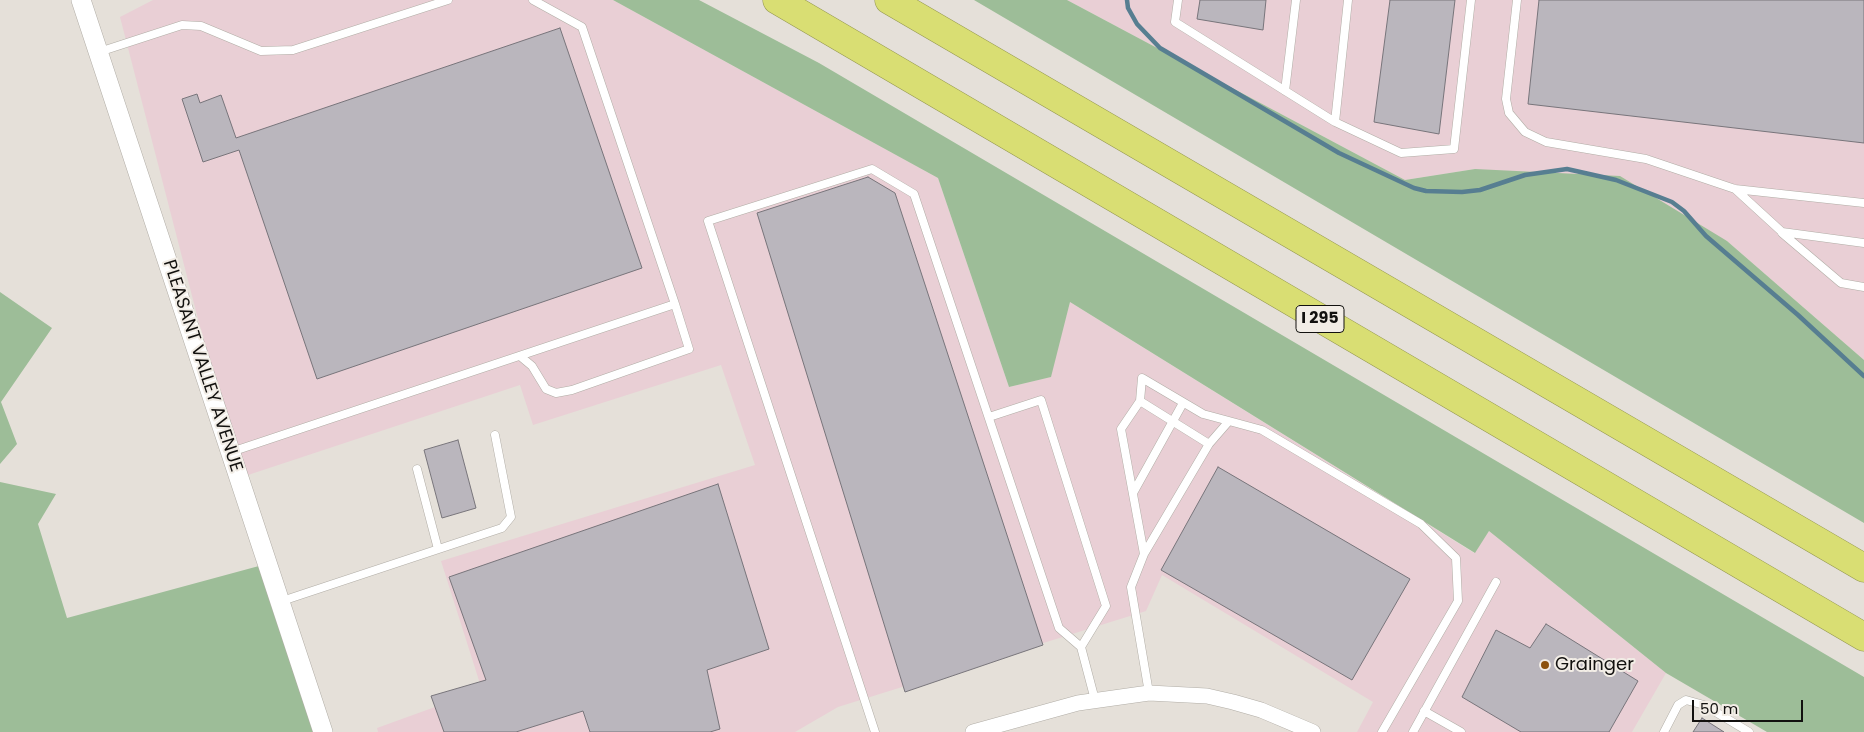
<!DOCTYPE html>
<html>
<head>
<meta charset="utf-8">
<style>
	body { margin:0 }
	#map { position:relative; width:1864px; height:732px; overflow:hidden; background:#e5e0d9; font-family:Poppins,sans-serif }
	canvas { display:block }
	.scale { position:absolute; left:1692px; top:700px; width:111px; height:22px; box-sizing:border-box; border:2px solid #12110f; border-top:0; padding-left:6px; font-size:15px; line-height:18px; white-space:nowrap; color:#12110f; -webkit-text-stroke:4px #f2ede6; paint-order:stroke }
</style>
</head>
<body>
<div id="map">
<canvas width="1864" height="732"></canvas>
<div class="scale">50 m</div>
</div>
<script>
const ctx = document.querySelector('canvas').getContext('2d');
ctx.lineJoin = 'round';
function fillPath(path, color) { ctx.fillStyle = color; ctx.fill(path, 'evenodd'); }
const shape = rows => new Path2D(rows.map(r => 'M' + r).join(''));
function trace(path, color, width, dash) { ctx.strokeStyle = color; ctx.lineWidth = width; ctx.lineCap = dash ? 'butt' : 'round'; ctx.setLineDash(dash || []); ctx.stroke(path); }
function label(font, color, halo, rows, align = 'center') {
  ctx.font = font + ' Poppins,sans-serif'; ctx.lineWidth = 4; ctx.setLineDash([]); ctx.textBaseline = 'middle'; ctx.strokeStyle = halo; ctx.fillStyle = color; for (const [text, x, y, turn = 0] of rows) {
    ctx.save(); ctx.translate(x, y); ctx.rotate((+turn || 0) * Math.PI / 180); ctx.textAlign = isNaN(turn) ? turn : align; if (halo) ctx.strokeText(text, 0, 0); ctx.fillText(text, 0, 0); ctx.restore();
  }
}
const industrial = shape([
	[153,0,613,0,938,178,1009,387,1050,377,1070,302,1474,553,1489,531,1666,673,1632,732,1357,732,1373,702,1162,575,1146,611,838,707,795,732,378,732,377,728,482,690,441,561,755,465,721,365,533,425,520,385,242,477,229,439,120,17],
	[1067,0,1864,0,1864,360,1727,241,1475,169,1405,180]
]);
const green = shape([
	[613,0,699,0,819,63,1864,677,1864,732,1767,732,1666,673,1489,531,1475,553,1070,302,1051,377,1009,387,938,178],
	[974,0,1067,0,1405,180,1475,169,1620,176,1727,241,1864,360,1864,523],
	[0,292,52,328,1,402,17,444,0,464],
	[0,482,56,494,38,524,67,618,270,563,326,732,0,732]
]);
const stream = shape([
	[1127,0,1128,8,1137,24,1160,48,1339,153,1414,188,1426,191,1462,192,1480,190,1525,175,1567,169,1616,180,1672,202,1684,211,1706,236,1798,315,1864,376]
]);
const building = shape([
	[1200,0,1266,0,1263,30,1197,19,1200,0],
	[1390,0,1455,0,1439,134,1374,122,1390,0],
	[1539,0,1864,0,1864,143,1528,104,1539,0],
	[560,28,642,268,317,379,239,150,203,162,182,99,197,94,200,103,221,95,236,138,560,28],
	[868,177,895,193,1043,645,905,692,757,213,868,177],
	[458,440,476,508,442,518,424,450,458,440],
	[1218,467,1410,579,1352,680,1161,570,1218,467],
	[718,484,769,649,707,670,720,729,710,732,590,732,583,711,516,732,444,732,431,696,486,680,449,577,718,484],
	[1546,624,1638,681,1609,732,1521,732,1462,697,1496,630,1530,648,1546,624],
	[1702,718,1724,732,1693,732,1702,718]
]);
const service = shape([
	[1178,0,1175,22,1335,122,1401,153,1454,149,1471,0],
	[1517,0,1506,99,1509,113,1525,132,1546,142,1646,159,1735,189,1864,203],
	[99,52,182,25,201,26,261,51,293,50,448,0],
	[1285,91,1296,0],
	[1335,122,1348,0],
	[1735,189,1782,232,1864,243],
	[1782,233,1841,283,1864,287],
	[520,356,532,366,546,389,556,393,572,390,689,349,675,304],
	[1140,401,1142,378,1203,414,1229,421],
	[989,417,1041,400,1106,606,1081,647],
	[1209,444,1229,421,1262,430,1421,524,1456,558,1458,601,1382,732],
	[231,452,675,304,582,27,533,0],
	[417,469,438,549],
	[1133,493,1183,403],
	[1144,554,1209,444,1140,401,1121,429,1144,554,1131,587,1149,693],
	[279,602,502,528,511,517,495,435],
	[1424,711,1461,732],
	[875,732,708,221,872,169,914,194,1059,628,1081,647,1095,700],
	[1413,732,1496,582],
	[1664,732,1678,705,1686,700,1704,705,1749,732]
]);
const minor = shape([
	[973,732,1078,703,1149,693,1207,696,1233,702,1261,710,1313,732]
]);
const tertiary = shape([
	[81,0,323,732]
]);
const motorway = shape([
	[777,0,1864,637],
	[889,0,1864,568]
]);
const markers = [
	[1545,665,5,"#8c510d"]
];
const shields = [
	[1320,319,48]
];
const shieldNames = [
	["I 295",1320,319]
];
const streetNames = [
	["PLEASANT VALLEY AVENUE",202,366,72]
];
const poiNames = [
	["Grainger",1555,665]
];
fillPath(industrial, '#e9cfd5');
fillPath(green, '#9dbd98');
trace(stream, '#577e91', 4.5);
fillPath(building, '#bab6bd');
trace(building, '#78757b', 1);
trace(service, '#b1ada6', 9);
trace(minor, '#b1ada6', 16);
trace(tertiary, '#b1ada6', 20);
trace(motorway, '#939650', 29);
trace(service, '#fff', 8);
trace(minor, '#fff', 15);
trace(tertiary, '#fff', 19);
trace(motorway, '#d9de73', 28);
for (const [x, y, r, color] of markers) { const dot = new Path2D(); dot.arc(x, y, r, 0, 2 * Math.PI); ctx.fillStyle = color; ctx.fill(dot); trace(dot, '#f2ede6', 2); }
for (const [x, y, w] of shields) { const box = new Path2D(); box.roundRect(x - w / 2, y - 13.5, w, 27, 4); ctx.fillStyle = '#f2ede6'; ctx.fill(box); trace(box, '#12110f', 1); }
label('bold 16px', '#12110f', null, shieldNames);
label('18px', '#12110f', '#f2ede6', streetNames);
label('18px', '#12110f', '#f2ede6', poiNames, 'left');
</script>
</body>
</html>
